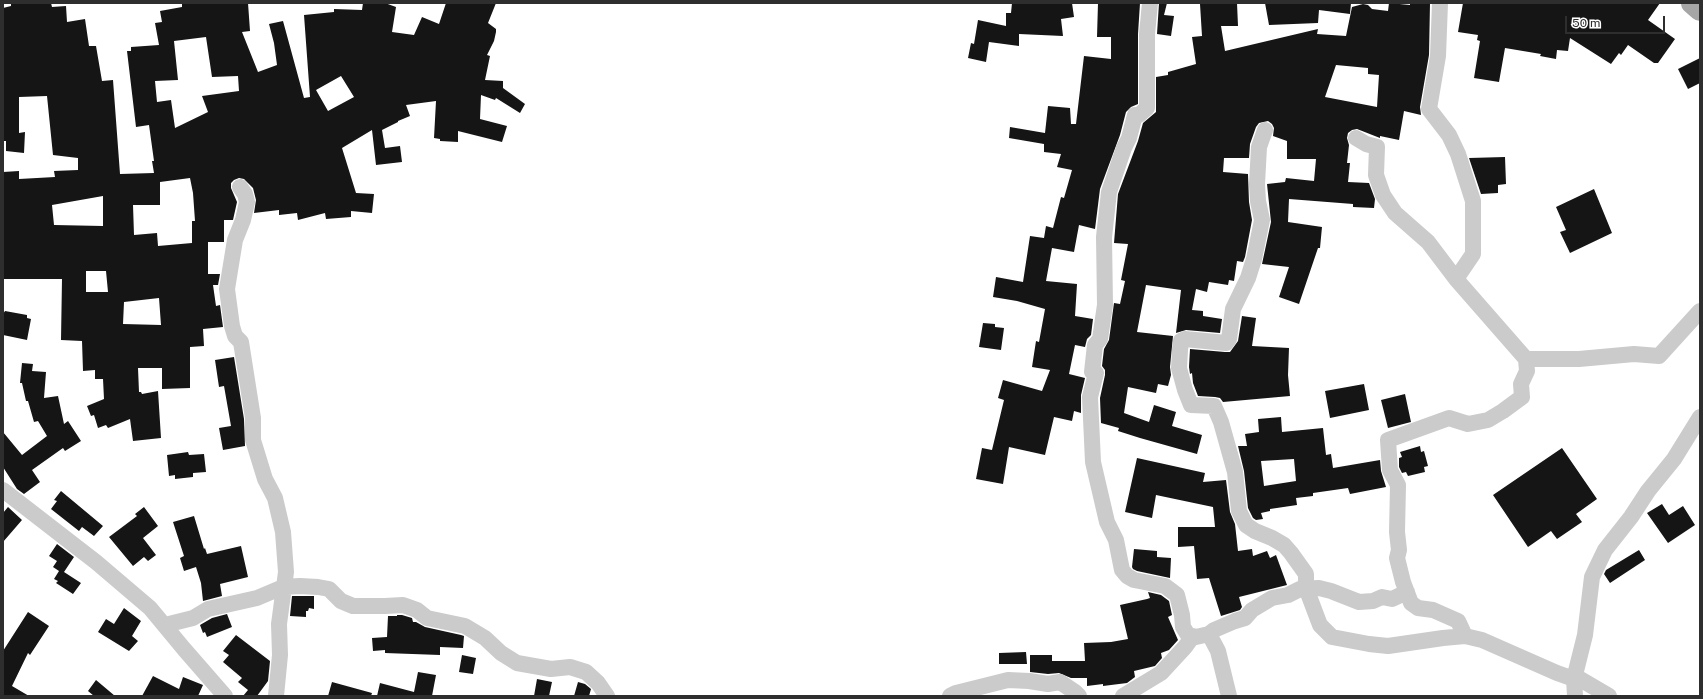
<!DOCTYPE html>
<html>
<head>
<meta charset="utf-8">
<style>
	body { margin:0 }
	#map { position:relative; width:1703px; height:699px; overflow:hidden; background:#fff; font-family:"Public Sans",sans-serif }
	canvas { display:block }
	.frame { position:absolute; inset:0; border:4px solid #2e2e2e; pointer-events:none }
	.scale { position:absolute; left:1565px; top:16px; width:100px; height:18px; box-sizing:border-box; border:2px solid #2e2e2e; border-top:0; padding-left:5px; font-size:12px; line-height:14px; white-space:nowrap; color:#2e2e2e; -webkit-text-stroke:3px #fff; paint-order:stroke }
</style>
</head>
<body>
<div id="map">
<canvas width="1703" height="699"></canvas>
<div class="frame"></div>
<div class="scale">50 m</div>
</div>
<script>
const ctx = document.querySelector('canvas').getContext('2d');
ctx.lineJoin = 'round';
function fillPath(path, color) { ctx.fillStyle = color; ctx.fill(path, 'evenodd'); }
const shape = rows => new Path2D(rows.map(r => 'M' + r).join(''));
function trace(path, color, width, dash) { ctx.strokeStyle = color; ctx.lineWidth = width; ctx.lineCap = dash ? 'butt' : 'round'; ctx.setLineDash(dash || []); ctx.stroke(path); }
const building = shape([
	[11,3,51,3,52,7,66,6,67,22,85,19,89,46,96,46,102,81,113,80,120,174,154,173,152,161,154,161,149,125,136,127,127,51,131,51,131,47,159,45,155,23,162,22,160,11,182,7,182,3,248,3,250,31,242,32,258,72,277,65,274,43,269,24,283,21,304,98,310,97,304,15,334,12,334,9,362,10,363,3,385,3,396,7,392,32,414,35,422,17,439,24,446,3,496,3,488,23,496,29,496,32,494,41,487,55,490,56,485,80,503,81,503,88,525,104,520,113,496,98,495,100,481,95,480,119,507,126,502,142,458,131,458,142,440,141,440,139,434,138,436,101,406,105,410,116,398,121,398,122,382,130,385,148,400,146,402,162,376,165,372,130,342,148,356,193,374,194,372,213,351,211,351,217,326,219,325,213,298,220,297,213,279,215,279,210,254,213,256,200,253,188,244,179,239,178,234,180,231,183,231,188,237,202,233,220,224,220,224,242,208,242,208,274,220,274,218,285,213,285,216,306,220,305,223,327,203,329,204,346,190,347,190,388,162,389,162,368,138,368,139,392,141,392,142,394,158,391,161,438,133,441,130,419,108,428,106,425,98,428,94,415,91,416,87,406,104,399,103,379,95,379,95,370,83,371,82,341,61,340,62,279,3,279,3,172,19,171,19,179,55,177,54,171,78,170,78,158,53,155,47,96,19,97,19,133,25,132,24,153,6,151,6,141,3,141,3,8,11,6],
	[206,37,212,77,238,76,239,91,202,96,208,112,175,128,171,100,157,102,155,81,178,80,174,41],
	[341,76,354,97,328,111,316,90],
	[190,178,193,193,195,221,192,221,192,243,158,246,157,233,134,235,133,205,160,205,160,182],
	[103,196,103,226,54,225,52,205],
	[86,271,106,271,108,292,86,292],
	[159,298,161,325,123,324,124,302],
	[1012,3,1072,3,1074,17,1061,19,1063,36,1019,34,1019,46,989,42,986,62,968,58,971,43,974,44,978,20,1006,26,1006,13,1011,13],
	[1098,3,1140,3,1138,34,1138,104,1131,107,1126,112,1120,135,1100,189,1095,229,1079,225,1074,252,1052,248,1046,281,1077,284,1075,316,1093,319,1091,335,1087,339,1085,347,1075,345,1069,374,1085,378,1081,395,1081,413,1074,411,1072,421,1054,417,1045,455,1009,447,1003,484,976,479,982,448,992,450,1004,400,998,398,1003,380,1042,391,1050,370,1032,367,1036,341,1039,342,1045,309,1017,301,993,297,996,277,1023,282,1030,236,1044,238,1046,226,1053,228,1061,197,1064,198,1072,170,1057,167,1061,154,1044,152,1044,144,1009,138,1010,127,1045,133,1048,106,1070,108,1071,124,1076,124,1084,56,1111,59,1111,37,1097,37],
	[1159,3,1167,3,1164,15,1174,16,1171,36,1157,34],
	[1216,3,1237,3,1238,26,1221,26,1225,51,1318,29,1317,34,1346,36,1352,7,1363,4,1368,5,1372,9,1388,11,1389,3,1410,5,1410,3,1430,3,1429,55,1420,107,1421,115,1404,111,1399,140,1380,136,1380,138,1357,129,1352,130,1348,133,1347,138,1349,145,1347,163,1350,163,1348,182,1369,183,1375,199,1374,208,1353,207,1353,204,1289,199,1288,222,1322,227,1320,248,1318,248,1299,304,1279,297,1289,267,1262,264,1271,222,1267,184,1285,182,1286,178,1314,181,1316,159,1287,159,1287,141,1273,136,1274,128,1272,124,1268,121,1259,123,1256,127,1250,144,1249,158,1224,158,1223,172,1248,174,1249,202,1252,220,1245,257,1243,262,1237,261,1234,281,1229,280,1228,285,1209,282,1207,292,1196,289,1192,310,1203,311,1203,316,1222,319,1220,333,1186,330,1176,333,1181,290,1146,285,1137,332,1173,336,1170,367,1171,375,1168,386,1158,384,1156,393,1128,387,1124,413,1149,422,1154,405,1176,412,1172,426,1202,435,1197,454,1140,438,1118,431,1119,428,1101,423,1100,398,1105,375,1105,370,1102,366,1104,349,1109,340,1114,303,1120,304,1125,281,1121,280,1128,244,1114,243,1118,194,1138,141,1143,123,1156,112,1156,77,1168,75,1168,72,1196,64,1192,37,1202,36,1200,4],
	[1336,65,1368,68,1368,74,1379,75,1377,107,1325,97],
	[1265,3,1351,3,1350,14,1319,10,1318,23,1269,25],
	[1463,3,1660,3,1648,20,1675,39,1658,63,1654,63,1628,45,1621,55,1619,53,1611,64,1570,38,1568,51,1557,50,1556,59,1540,56,1541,54,1505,48,1499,82,1474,78,1480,41,1477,40,1478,35,1458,32],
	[1700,58,1700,83,1688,89,1678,69],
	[1505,157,1506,184,1498,185,1498,193,1481,194,1469,158],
	[1594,189,1612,233,1570,253,1560,232,1566,230,1556,207],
	[5,311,27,315,27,318,31,319,27,340,3,335,3,314],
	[1242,316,1256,318,1252,346,1289,348,1288,375,1290,396,1223,402,1220,398,1215,397,1198,396,1193,383,1192,373,1190,374,1189,367,1190,349,1225,352,1230,352,1238,341],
	[983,323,995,324,995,327,1004,328,1001,350,979,347],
	[234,357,244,419,245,446,223,450,219,428,231,426,224,386,219,387,215,360],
	[22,363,33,364,32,371,46,372,44,398,58,396,64,424,68,421,81,441,65,451,63,448,32,470,40,482,24,494,17,489,3,467,3,432,22,455,47,436,38,421,34,422,28,401,26,401,22,383,20,383],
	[1364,384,1369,410,1330,418,1325,391],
	[1405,394,1411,422,1388,428,1381,400],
	[1281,417,1282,432,1323,428,1326,455,1331,454,1333,468,1380,460,1381,471,1386,487,1350,494,1348,488,1313,493,1313,496,1296,498,1297,505,1270,509,1270,511,1261,513,1263,519,1256,520,1253,518,1248,508,1244,471,1238,446,1247,446,1245,434,1259,432,1258,419],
	[1294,459,1296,481,1264,486,1261,461],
	[1420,446,1421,452,1424,451,1428,466,1424,467,1425,472,1408,476,1406,472,1402,473,1399,467,1399,458,1402,457,1400,452],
	[1562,448,1597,499,1576,514,1582,522,1557,539,1551,531,1528,547,1493,495],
	[188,452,189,455,204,454,206,472,193,473,193,477,175,479,175,475,169,476,167,455],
	[1137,458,1205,473,1203,482,1226,480,1230,512,1235,524,1238,551,1252,549,1253,556,1267,551,1270,558,1276,555,1287,585,1239,597,1242,607,1240,610,1221,616,1209,578,1197,579,1194,546,1178,547,1178,527,1215,527,1213,507,1156,495,1152,518,1125,512],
	[61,491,103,526,94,536,82,527,79,531,51,509,57,501,54,500],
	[1662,504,1669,515,1683,506,1695,525,1668,543,1647,513],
	[8,507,22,520,3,542,3,513],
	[144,507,158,526,143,538,156,555,148,561,144,557,133,566,109,537,137,516,135,514],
	[194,516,204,549,205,548,207,554,241,546,248,577,220,584,222,596,203,601,201,583,196,567,184,571,180,558,184,556,173,522],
	[57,544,74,557,64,572,81,583,73,594,56,583,58,581,54,579,59,571,53,567,57,561,49,556],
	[1134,549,1157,551,1157,557,1171,558,1170,578,1137,571,1133,569,1132,567],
	[1639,550,1645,560,1610,583,1604,574,1606,570],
	[1148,592,1161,595,1169,601,1172,615,1168,617,1178,640,1169,650,1161,653,1162,658,1155,666,1134,671,1135,677,1127,683,1103,686,1103,684,1087,686,1087,678,1071,678,1059,673,1048,674,1030,672,1030,655,1052,655,1052,661,1085,661,1084,643,1111,642,1128,639,1120,605,1147,599,1150,598],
	[292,596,314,596,314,609,309,608,308,611,306,611,306,617,290,616],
	[124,608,141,621,132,636,138,641,129,651,98,632,106,619,114,624],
	[28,612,49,626,30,655,28,653,12,686,29,696,3,696,3,651],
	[227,614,232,627,207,637,205,632,203,633,200,625,212,618],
	[397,615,402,615,412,618,413,622,416,622,425,627,461,635,464,636,463,648,440,647,440,655,385,653,385,650,373,651,372,638,387,637,388,616,397,616],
	[236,635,270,661,268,681,257,696,243,696,248,690,238,682,242,678,223,662,229,655,223,651],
	[1026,652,1027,664,999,664,999,653],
	[462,655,476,658,473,674,459,672],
	[418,672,436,675,432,696,377,696,380,683,414,692],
	[153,676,179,689,183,677,203,685,198,696,142,696],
	[537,679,552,682,549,696,534,696],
	[96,680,115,696,94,696,88,691],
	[332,682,372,693,371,696,328,696],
	[578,682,585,684,591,689,589,696,574,696]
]);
const minor = shape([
	[1150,3,1147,34,1147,108,1139,115,1135,115,1129,138,1124,148,1109,192,1104,237,1105,305,1100,339,1095,345,1092,372,1096,373,1090,397,1093,462,1107,522,1116,540,1122,570,1127,576,1134,580,1165,586,1177,595,1182,615,1183,627,1188,635,1196,637,1209,634,1218,651,1229,696],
	[1440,3,1438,56,1429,109,1449,135,1458,154,1473,201,1473,254,1456,279],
	[1265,130,1259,147,1257,184,1258,201,1262,220,1254,259,1248,278,1233,309,1229,339,1226,343,1185,339,1181,341,1180,350,1179,368,1185,390,1191,405,1214,406,1221,422,1235,472,1239,511,1246,525,1255,531,1272,538,1284,545,1291,553,1306,574,1306,588,1320,625,1332,637,1369,644,1388,646,1443,638,1465,636,1482,640,1557,673,1574,679,1580,679,1609,696],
	[1356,138,1366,144,1377,147,1376,175,1383,195,1395,213,1428,242,1456,279,1526,359,1579,359,1634,354,1659,356,1700,311],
	[240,187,245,194,247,202,243,220,235,240,227,289,232,326,235,336,241,342,253,418,253,440,265,479,275,498,283,532,286,572,279,624,280,655,276,696],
	[3,490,96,562,150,608,184,649,225,696],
	[165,625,193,618,208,609,257,598,283,587,300,586,318,587,329,589,341,601,353,606,385,606,403,605,417,610,427,618,465,626,485,638,501,653,517,663,551,669,570,667,586,672,598,683,607,696],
	[1209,634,1214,630,1235,621,1245,618,1252,610,1272,598,1288,595,1300,589,1319,588,1331,591,1359,602,1373,601,1382,597,1392,599,1407,592],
	[1465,636,1458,621,1433,610,1418,608,1411,603,1403,582,1397,558,1399,550,1397,532,1398,485,1390,470,1388,440,1449,418,1468,424,1488,420,1503,411,1522,397,1521,384,1527,371,1526,359],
	[950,696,956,693,1008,680,1029,681,1048,684,1060,682,1075,692,1079,696],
	[1123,696,1161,673,1185,647,1193,636],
	[1575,696,1574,679,1585,635,1592,577,1605,550,1631,517,1648,491,1674,459,1700,417]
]);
const primary = shape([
	[1692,3,1700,10]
]);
fillPath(building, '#151515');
trace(minor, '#cbcbcb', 16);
trace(primary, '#a6a6a6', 22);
</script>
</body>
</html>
